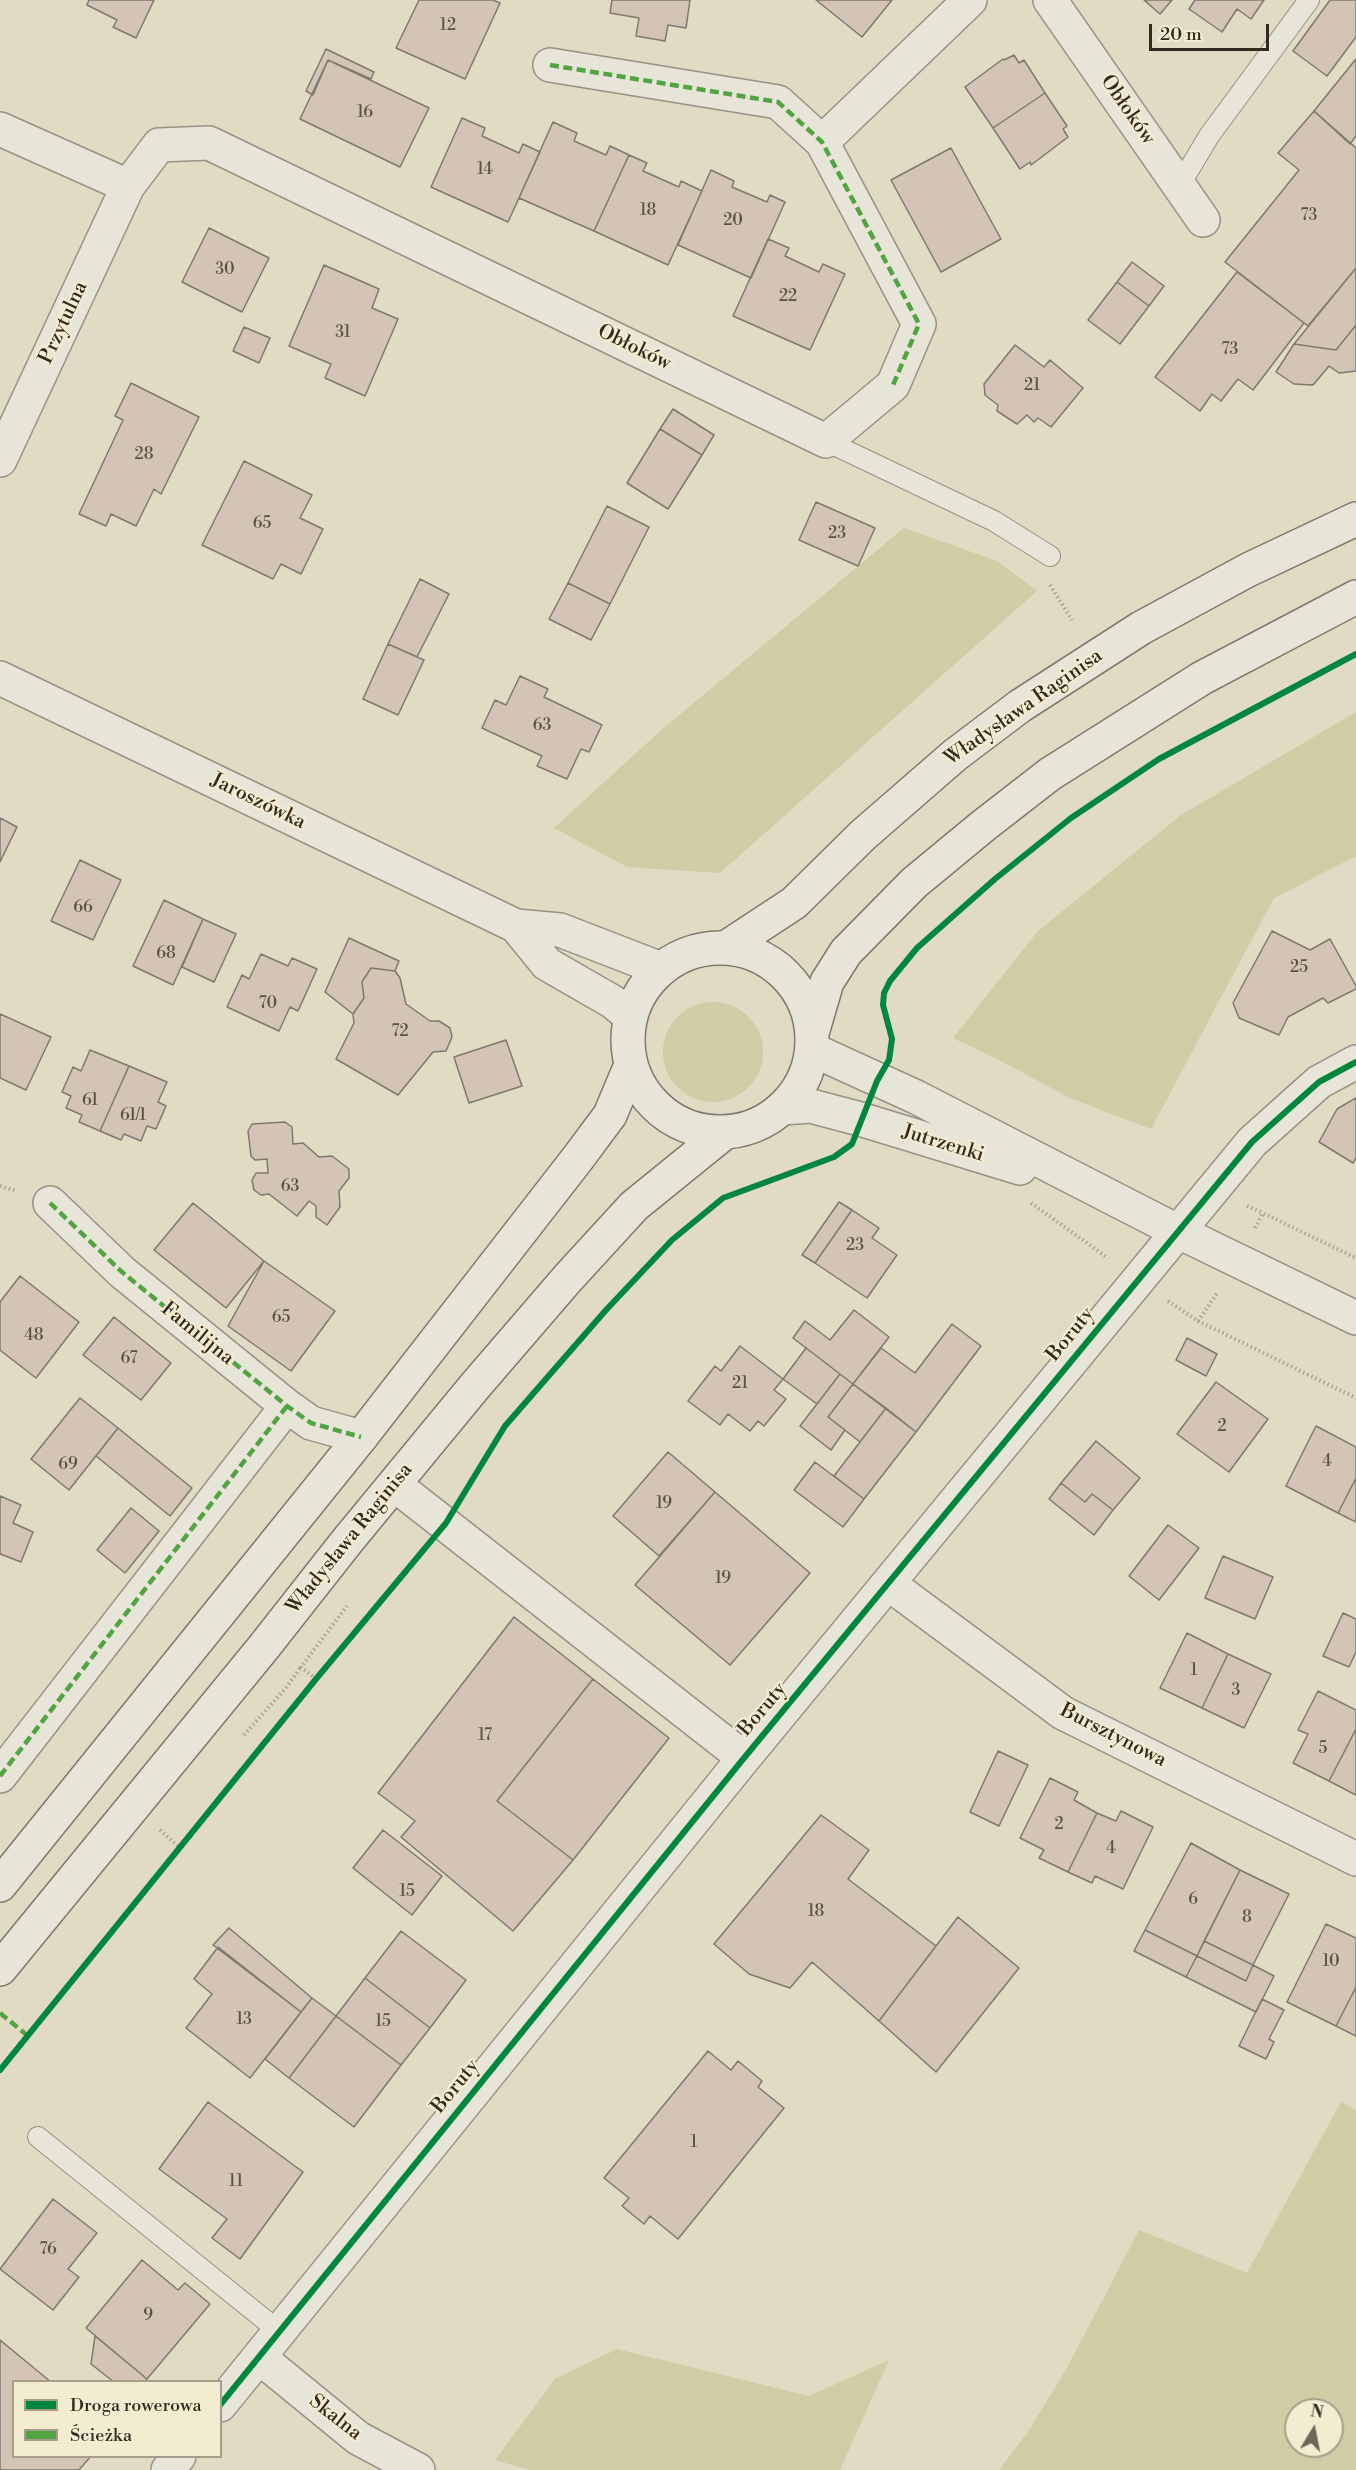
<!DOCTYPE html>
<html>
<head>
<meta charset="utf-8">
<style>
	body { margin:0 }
	#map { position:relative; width:1356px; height:2470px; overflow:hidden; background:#e1dbc4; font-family:"Libre Bodoni",serif }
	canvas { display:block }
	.legend { position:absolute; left:12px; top:2380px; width:210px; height:78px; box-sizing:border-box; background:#f3ecd1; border:2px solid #a69e8a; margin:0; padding:8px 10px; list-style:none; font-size:18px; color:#33291f }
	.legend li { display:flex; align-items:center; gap:12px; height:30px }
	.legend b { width:30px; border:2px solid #a69e8a }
	.north { position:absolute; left:1284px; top:2398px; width:60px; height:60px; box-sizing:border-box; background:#f3ecd1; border:2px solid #a69e8a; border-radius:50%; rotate:10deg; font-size:16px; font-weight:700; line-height:24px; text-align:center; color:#33291f }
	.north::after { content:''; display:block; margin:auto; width:21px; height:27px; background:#706759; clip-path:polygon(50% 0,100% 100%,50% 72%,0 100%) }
	.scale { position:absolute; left:1149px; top:24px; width:120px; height:27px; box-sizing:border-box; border:3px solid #33291f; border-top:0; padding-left:8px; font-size:18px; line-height:21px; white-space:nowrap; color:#33291f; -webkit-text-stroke:4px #f3ecd1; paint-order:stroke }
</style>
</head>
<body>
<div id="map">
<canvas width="1356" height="2470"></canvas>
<ul class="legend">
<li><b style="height:8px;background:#00873e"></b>Droga rowerowa</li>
<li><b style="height:8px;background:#52a341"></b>Ścieżka</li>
</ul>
<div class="north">N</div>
<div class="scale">20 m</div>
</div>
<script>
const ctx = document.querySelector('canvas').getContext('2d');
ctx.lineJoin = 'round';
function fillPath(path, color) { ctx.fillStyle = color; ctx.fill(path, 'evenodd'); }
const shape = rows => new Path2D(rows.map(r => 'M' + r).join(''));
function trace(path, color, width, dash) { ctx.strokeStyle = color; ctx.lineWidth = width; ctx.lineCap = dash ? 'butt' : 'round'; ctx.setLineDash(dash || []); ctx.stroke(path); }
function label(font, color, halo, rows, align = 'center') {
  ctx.font = font + ' "Libre Bodoni",serif'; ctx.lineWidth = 4.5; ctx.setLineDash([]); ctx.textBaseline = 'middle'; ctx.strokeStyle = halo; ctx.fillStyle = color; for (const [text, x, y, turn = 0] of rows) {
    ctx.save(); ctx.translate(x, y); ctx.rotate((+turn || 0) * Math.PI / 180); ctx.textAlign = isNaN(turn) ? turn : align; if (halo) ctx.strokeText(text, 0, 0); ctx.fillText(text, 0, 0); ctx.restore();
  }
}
const green = shape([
	[904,528,997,561,1037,591,720,873,627,867,554,828,660,731],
	[1356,712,1356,856,1274,898,1151,1129,1070,1098,1003,1062,953,1038,1038,931,1181,815],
	'663 1052a50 50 0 1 1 100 0a50 50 0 1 1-100 0Z',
	[1341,2102,1356,2110,1356,2470,999,2470,1028,2432,1068,2366,1139,2230,1247,2273],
	[1296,2410,1332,2410,1332,2446,1296,2446],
	[617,2349,809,2396,889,2360,840,2470,529,2470,495,2460,555,2379]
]);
const building = shape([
	[89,0,154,0,136,38,113,27,117,20,87,5,89,0],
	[419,0,493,0,500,3,465,79,396,48,419,0],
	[612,0,690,0,686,28,668,25,665,41,636,36,639,18,610,13,612,0],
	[816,0,892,0,862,37,816,0],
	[1144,0,1172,0,1160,14,1144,0],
	[1195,0,1264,0,1251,19,1237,9,1222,32,1189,9,1195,0],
	[1330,0,1356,0,1356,37,1327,76,1293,51,1330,0],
	[326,49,374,72,371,79,328,60,313,95,306,91,326,49],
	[1014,55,1019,63,1024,60,1045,93,993,128,965,87,1003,59,1004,60,1014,55],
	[1356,59,1356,136,1350,144,1314,111,1356,59],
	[328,60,429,108,400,167,300,119,328,60],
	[1045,93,1067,126,1063,129,1068,137,1031,165,1030,162,1020,169,993,128,1045,93],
	[1314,111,1356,148,1356,268,1308,326,1225,262,1299,170,1278,153,1314,111],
	[462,118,485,128,482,136,519,153,523,144,540,152,508,222,431,187,462,118],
	[553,122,577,133,574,141,606,155,610,146,629,155,594,231,519,198,553,122],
	[951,148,1001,239,941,272,891,180,951,148],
	[629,155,647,163,643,171,679,187,681,181,702,191,668,265,594,231,629,155],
	[711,170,734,181,732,187,767,202,770,195,785,202,751,278,678,245,711,170],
	[209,228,269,258,242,312,182,282,209,228],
	[768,239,789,248,785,256,819,272,823,264,845,274,810,350,733,316,768,239],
	[1132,262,1164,286,1149,306,1117,282,1132,262],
	[324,265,379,289,372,308,398,319,365,396,325,378,331,364,289,346,324,265],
	[1356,268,1356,325,1336,350,1294,344,1356,268],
	[1237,272,1304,323,1253,390,1238,379,1221,401,1212,394,1200,411,1155,377,1237,272],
	[1117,282,1149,306,1120,344,1088,320,1117,282],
	[1356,325,1356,371,1339,373,1329,366,1313,385,1294,384,1276,372,1294,344,1336,350,1356,325],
	[244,327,270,338,259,363,233,351,244,327],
	[1015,345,1044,367,1050,360,1083,388,1051,427,1038,418,1034,422,1027,415,1017,424,997,411,998,405,985,395,984,384,1015,345],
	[131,383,199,417,161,494,154,489,136,526,111,514,106,526,79,514,123,420,115,416,131,383],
	[673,409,714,435,702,455,660,429,673,409],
	[660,429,702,455,668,509,627,483,660,429],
	[244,461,312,495,300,518,323,529,301,574,281,564,273,579,202,545,244,461],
	[816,502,875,528,858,566,799,540,816,502],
	[607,506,649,527,610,604,568,583,607,506],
	[420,579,449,594,417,657,388,644,420,579],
	[568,583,610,604,591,640,549,619,568,583],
	[388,644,424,660,398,715,363,699,388,644],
	[520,676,548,689,544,697,602,725,589,752,581,749,567,779,537,766,542,756,482,728,495,700,506,705,520,676],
	[0,818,17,827,0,862,0,818],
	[80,860,121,880,93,940,51,921,80,860],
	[164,900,203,919,173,985,133,966,164,900],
	[203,919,236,934,214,982,182,967,203,919],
	[1272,931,1310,950,1330,939,1356,986,1356,989,1328,1003,1323,998,1288,1017,1279,1035,1239,1018,1233,1003,1272,931],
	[349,938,399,961,395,971,371,968,362,982,364,998,353,1014,325,992,349,938],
	[261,954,288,966,292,958,317,969,298,1011,290,1007,279,1031,227,1007,242,975,249,979,261,954],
	[371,968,395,971,400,978,406,1004,430,1021,439,1021,450,1028,452,1037,446,1051,433,1052,398,1095,336,1059,354,1023,353,1014,364,998,362,982,371,968],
	[0,1014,51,1037,26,1090,0,1078,0,1014],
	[506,1040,522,1086,469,1103,454,1057,506,1040],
	[90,1050,129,1066,100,1131,79,1122,82,1115,66,1108,71,1096,62,1092,73,1067,81,1071,90,1050],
	[129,1066,167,1082,158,1102,166,1106,156,1129,147,1126,141,1141,124,1134,121,1140,100,1131,129,1066],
	[1356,1098,1356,1158,1353,1163,1319,1142,1337,1109,1356,1098],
	[285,1122,292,1127,293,1144,303,1143,319,1157,332,1156,349,1169,349,1178,339,1191,340,1207,327,1225,316,1217,316,1206,309,1201,297,1216,269,1194,261,1195,254,1190,252,1180,256,1173,268,1173,267,1159,255,1160,251,1156,248,1131,252,1124,285,1122],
	[839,1202,852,1210,815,1263,802,1255,839,1202],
	[193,1203,264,1261,226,1308,154,1250,193,1203],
	[852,1210,879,1228,872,1238,897,1255,867,1298,815,1263,852,1210],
	[264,1261,335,1311,291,1371,228,1326,264,1261],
	[20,1276,79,1322,36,1378,0,1350,0,1302,20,1276],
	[854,1310,889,1337,853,1384,793,1338,805,1321,830,1340,854,1310],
	[114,1317,171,1363,141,1400,83,1355,114,1317],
	[952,1324,981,1346,916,1432,853,1384,881,1348,915,1373,952,1324],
	[1187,1338,1217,1354,1206,1376,1176,1360,1187,1338],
	[740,1346,783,1379,774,1390,786,1399,764,1426,758,1421,750,1431,728,1414,720,1425,688,1401,715,1366,721,1371,740,1346],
	[806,1348,840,1374,817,1404,783,1379,806,1348],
	[840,1374,853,1384,828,1417,845,1430,831,1450,800,1426,840,1374],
	[1216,1382,1268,1419,1229,1472,1177,1434,1216,1382],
	[853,1384,886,1408,860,1442,828,1417,853,1384],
	[80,1398,118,1428,69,1490,31,1459,80,1398],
	[886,1408,916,1432,864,1499,834,1476,886,1408],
	[1316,1426,1356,1447,1356,1478,1338,1513,1286,1486,1316,1426],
	[118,1428,192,1488,170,1516,96,1456,118,1428],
	[1096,1441,1140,1478,1113,1510,1092,1494,1085,1502,1061,1483,1096,1441],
	[668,1452,715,1492,659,1556,613,1516,668,1452],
	[815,1462,864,1499,843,1527,794,1490,815,1462],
	[1356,1478,1356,1522,1338,1513,1356,1478],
	[1061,1483,1085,1502,1092,1494,1113,1510,1094,1535,1049,1499,1061,1483],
	[715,1492,810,1573,730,1665,635,1585,715,1492],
	[0,1496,21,1505,13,1523,33,1532,21,1562,0,1554,0,1496],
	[131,1508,159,1531,125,1573,97,1550,131,1508],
	[1168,1525,1199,1548,1159,1600,1129,1576,1168,1525],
	[1223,1556,1273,1577,1255,1619,1205,1598,1223,1556],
	[1343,1613,1356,1619,1356,1652,1349,1667,1323,1656,1343,1613],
	[514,1617,593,1679,497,1801,573,1860,513,1931,401,1837,415,1821,378,1793,514,1617],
	[1187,1633,1228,1654,1202,1708,1160,1688,1187,1633],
	[1228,1654,1271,1674,1244,1728,1202,1708,1228,1654],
	[593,1679,669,1738,573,1860,497,1801,593,1679],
	[1318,1691,1356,1710,1356,1729,1329,1781,1293,1763,1308,1734,1298,1730,1318,1691],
	[1356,1729,1356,1795,1329,1781,1356,1729],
	[998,1751,1028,1765,999,1826,970,1812,998,1751],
	[1050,1778,1078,1792,1074,1800,1097,1813,1068,1872,1039,1858,1044,1850,1020,1838,1050,1778],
	[1121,1811,1153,1827,1123,1889,1095,1876,1092,1883,1068,1872,1097,1813,1116,1821,1121,1811],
	[821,1815,869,1850,848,1879,936,1946,879,2021,812,1962,790,1988,749,1974,714,1944,821,1815],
	[383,1830,442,1876,412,1915,353,1868,383,1830],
	[1191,1843,1240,1870,1197,1956,1145,1930,1191,1843],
	[1240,1870,1289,1894,1253,1965,1204,1941,1240,1870],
	[958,1917,1019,1968,936,2072,879,2021,958,1917],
	[1326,1924,1356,1938,1356,1987,1336,2026,1287,2002,1326,1924],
	[229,1928,312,1998,301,2012,213,1945,229,1928],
	[1145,1930,1197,1956,1186,1977,1134,1951,1145,1930],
	[401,1931,466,1980,430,2028,365,1978,401,1931],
	[1204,1941,1253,1965,1246,1981,1197,1956,1204,1941],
	[218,1947,301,2012,250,2078,186,2028,212,1994,194,1979,218,1947],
	[1197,1956,1246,1981,1253,1965,1274,1976,1256,2012,1186,1977,1197,1956],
	[365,1978,430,2028,401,2065,336,2016,365,1978],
	[1356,1987,1356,2036,1336,2026,1356,1987],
	[312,1998,336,2016,289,2078,265,2059,312,1998],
	[1262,1999,1284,2010,1269,2039,1274,2042,1266,2059,1239,2046,1262,1999],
	[336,2016,401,2065,354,2127,289,2078,336,2016],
	[708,2051,731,2070,738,2061,762,2081,758,2087,784,2108,678,2239,650,2216,644,2224,622,2206,629,2198,604,2178,708,2051],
	[208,2102,303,2172,240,2259,212,2238,227,2219,159,2169,208,2102],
	[53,2199,97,2233,68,2269,79,2277,53,2310,0,2269,53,2199],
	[142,2260,178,2290,185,2283,210,2304,147,2379,86,2328,142,2260],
	[95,2336,147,2379,144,2382,114,2382,91,2364,95,2336],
	[0,2340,51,2382,14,2382,14,2456,91,2456,79,2470,0,2470,0,2340]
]);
const path = shape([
	[1050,585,1072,620],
	[0,1186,16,1191],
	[1031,1203,1108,1258],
	[1247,1206,1263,1213],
	[1255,1228,1263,1213,1356,1258],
	[1168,1301,1198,1321,1356,1398],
	[1198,1321,1218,1292],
	[316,1679,301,1667,347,1606],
	[244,1735,285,1689,301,1667],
	[160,1830,180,1848]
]);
const service = shape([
	[1179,186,1209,136,1309,0],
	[826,441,994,521,1050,556],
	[38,2137,280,2332]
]);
const minor = shape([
	[1050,0,1203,220],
	[0,129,128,186],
	[822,142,970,0],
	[0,460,128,186,159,145,209,143,826,441,893,385,919,324,822,142,778,102,550,65],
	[0,678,516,926,560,930,661,969],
	[516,926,547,964,613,1002,630,1016],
	[813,1050,916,1097,1177,1231,1356,1318],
	[782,1108,811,1106,860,1119,1020,1168],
	[50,1203,122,1272,287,1406,311,1423,361,1437],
	[395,1485,744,1758],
	[889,1584,1063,1713,1356,1859],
	[0,1776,287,1406],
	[259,2357,358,2438,418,2470],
	[220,2405,744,1758,1252,1142,1319,1082,1356,1062],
	[168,2470,179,2456]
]);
const secondary = shape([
	[727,947,794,903,863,835,955,755,1020,706,1141,628,1248,570,1356,519],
	'628 1040a92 92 0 1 1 184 0a92 92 0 1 1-184 0Z',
	[813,1030,827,982,846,952,914,883,983,826,1050,774,1202,678,1356,597],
	[0,1885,361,1437,578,1158,610,1115,631,1065],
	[0,1969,263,1648,348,1540,475,1386,568,1278,634,1206,724,1133]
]);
const quiet = shape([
	[550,65,778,102,822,142,919,324,893,385],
	[50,1203,122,1272,287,1406,311,1423,361,1437],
	[0,1776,287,1406],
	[0,2013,28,2036]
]);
const cycleway = shape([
	[0,2070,316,1679,446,1523,505,1426,606,1310,672,1240,723,1198,834,1157,852,1144,877,1081,889,1060,892,1039,883,1005,884,993,890,981,917,948,995,879,1071,818,1159,759,1356,654],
	[220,2405,744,1758,1252,1142,1319,1082,1356,1062]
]);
const numberNames = [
	["12",448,26],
	["16",365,113],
	["14",485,170],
	["18",648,211],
	["73",1309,216],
	["20",733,221],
	["30",225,270],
	["22",788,297],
	["31",343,333],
	["73",1230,350],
	["21",1032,386],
	["28",144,455],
	["65",262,524],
	["23",837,534],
	["63",542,726],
	["66",83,908],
	["68",166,954],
	["25",1299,968],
	["70",268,1004],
	["72",400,1032],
	["61",90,1101],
	["61/1",133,1116],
	["63",290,1187],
	["23",855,1246],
	["65",281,1318],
	["48",34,1336],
	["67",129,1359],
	["21",740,1384],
	["2",1222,1427],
	["4",1327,1462],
	["69",68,1465],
	["19",664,1504],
	["19",723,1579],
	["1",1194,1671],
	["3",1236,1691],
	["17",485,1736],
	["5",1323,1749],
	["2",1059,1825],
	["4",1111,1849],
	["15",407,1892],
	["6",1193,1900],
	["18",816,1912],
	["8",1247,1918],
	["10",1331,1962],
	["13",244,2020],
	["15",383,2022],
	["1",694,2143],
	["11",236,2182],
	["76",48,2250],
	["9",148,2316]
];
const streetNames = [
	["Obłoków",1127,110,55],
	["Przytulna",64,323,-65],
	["Obłoków",634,348,26],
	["Władysława Raginisa",1024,708,-35],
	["Jaroszówka",258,802,26],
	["Jutrzenki",943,1144,17],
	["Familijna",197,1334,39],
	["Boruty",1071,1335,-51],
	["Władysława Raginisa",350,1539,-51],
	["Boruty",763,1710,-50],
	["Bursztynowa",1113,1736,27],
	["Boruty",456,2087,-51],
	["Skalna",335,2418,38]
];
fillPath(green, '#cecda5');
fillPath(building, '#d3c4b6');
trace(building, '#7e796d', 1.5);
trace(service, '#969183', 22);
trace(minor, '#969183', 36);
trace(secondary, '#7e796d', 36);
trace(path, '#a7a49a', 4, [1.5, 3]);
trace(service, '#e7e4d8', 20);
trace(minor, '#e7e4d8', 33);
trace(secondary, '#e7e4d8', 33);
trace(quiet, '#52a341', 4.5, [9, 4.5]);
trace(cycleway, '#00873e', 6);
label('16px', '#5b5045', null, numberNames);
label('20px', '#33291f', '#f3ecd1', streetNames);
</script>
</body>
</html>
